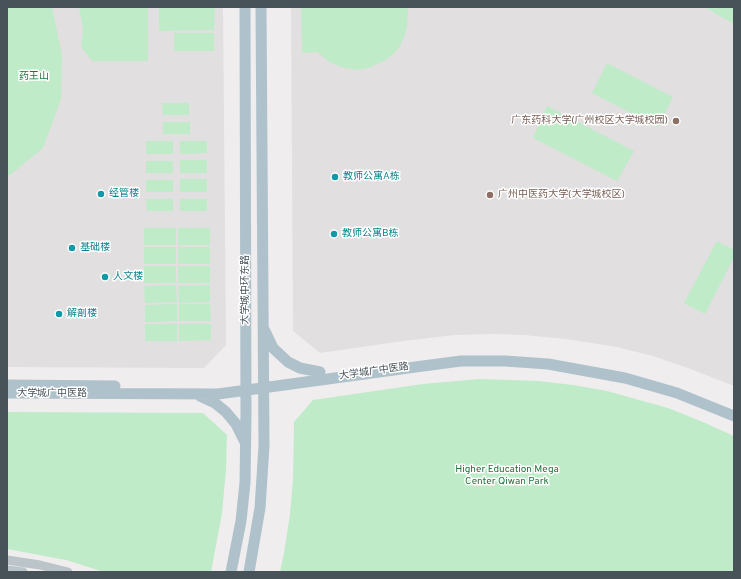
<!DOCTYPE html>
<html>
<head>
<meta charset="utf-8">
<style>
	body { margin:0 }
	#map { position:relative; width:741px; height:579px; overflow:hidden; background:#f0edee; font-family:Overpass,sans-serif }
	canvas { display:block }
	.frame { position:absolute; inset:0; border:8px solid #475359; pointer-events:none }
</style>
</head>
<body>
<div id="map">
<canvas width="741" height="579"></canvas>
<div class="frame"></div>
</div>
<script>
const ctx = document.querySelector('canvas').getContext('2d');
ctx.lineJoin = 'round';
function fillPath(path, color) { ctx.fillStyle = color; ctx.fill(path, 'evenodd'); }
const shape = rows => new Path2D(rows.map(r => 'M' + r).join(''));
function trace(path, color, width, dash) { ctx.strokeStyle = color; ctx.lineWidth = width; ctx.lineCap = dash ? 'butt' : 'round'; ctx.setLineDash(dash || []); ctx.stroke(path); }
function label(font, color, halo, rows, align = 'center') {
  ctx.font = font + ' Overpass,"Noto Sans SC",sans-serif'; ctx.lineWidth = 3; ctx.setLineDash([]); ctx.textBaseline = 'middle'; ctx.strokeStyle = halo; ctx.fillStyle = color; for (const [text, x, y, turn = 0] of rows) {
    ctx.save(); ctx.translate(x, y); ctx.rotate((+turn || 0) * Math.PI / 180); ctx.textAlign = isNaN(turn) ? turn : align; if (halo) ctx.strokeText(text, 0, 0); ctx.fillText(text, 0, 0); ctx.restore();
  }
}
const education = shape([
	[7,7,223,7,226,345,204,368,7,367],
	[291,7,705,7,734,24,734,386,688,368,653,356,617,347,566,339,524,335,495,334,454,335,396,342,320,353,293,331]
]);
const green = shape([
	[7,7,52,7,62,55,61,99,43,148,10,175,7,175],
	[79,7,148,7,148,61,92,61,81,47,83,30],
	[159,7,215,7,214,30,159,31],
	[301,7,408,7,407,27,404,37,400,46,395,52,386,60,368,68,358,70,345,68,331,63,317,52,302,53],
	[705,7,734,7,734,24,716,14],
	[174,33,214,33,214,51,174,51],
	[607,63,673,97,658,127,592,93],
	[162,103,189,103,189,115,163,115],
	[547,106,634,151,617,181,533,138],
	[163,122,190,122,190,134,163,134],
	[146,141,173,141,173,154,146,154],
	[180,141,207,141,207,153,180,154],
	[180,160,207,160,207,173,180,173],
	[146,161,173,161,173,173,146,173],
	[180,179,207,179,207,192,180,192],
	[146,180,173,180,173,192,146,192],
	[146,199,173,199,173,211,147,211],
	[180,199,207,199,207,211,180,211],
	[144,228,176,228,176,245,144,245],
	[178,228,210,228,210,245,178,245],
	[717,241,734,250,734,257,705,314,684,303],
	[144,247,176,247,176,264,144,264],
	[178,247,210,247,210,264,178,264],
	[144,266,176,266,176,283,144,283],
	[178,266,210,266,210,283,178,283],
	[176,285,177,302,145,303,144,286],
	[210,285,210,302,179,303,178,286],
	[177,304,177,321,145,322,145,305],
	[179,304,210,304,211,321,179,321],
	[145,324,177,324,177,341,145,341],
	[179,324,211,324,211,340,179,341],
	[480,379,538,381,573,385,607,391,668,408,703,422,734,436,734,572,280,572,284,553,290,514,293,479,294,422,313,400,423,384],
	[7,412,203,413,227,435,226,470,222,513,211,572,104,572,66,560,7,549]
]);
const minor = shape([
	[7,560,40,565,68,572],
	[7,570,23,572]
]);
const major = shape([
	[265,331,273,348,288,362,300,368,320,372],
	[7,385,115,386],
	[7,393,218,394,423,366,461,361,505,361,548,364,625,378,677,393,734,416],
	[200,396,215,403,226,412,236,424,245,442],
	[231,572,241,521,245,483,246,415,245,7],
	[249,572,260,508,264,446,261,7]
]);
const markers = [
	[676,121,4,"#8d6e63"],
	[335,177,4,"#0f9aa8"],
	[101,194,4,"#0f9aa8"],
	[490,195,4,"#8d6e63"],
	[334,234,4,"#0f9aa8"],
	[72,248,4,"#0f9aa8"],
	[105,277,4,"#0f9aa8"],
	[59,314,4,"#0f9aa8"]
];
const parkNames = [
	["药王山",34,77],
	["Higher Education Mega",507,470],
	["Center Qiwan Park",507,482]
];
const educationNames = [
	["广东药科大学(广州校区大学城校园)",668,121],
	["广州中医药大学(大学城校区)",498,195,"left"]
];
const cultureNames = [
	["教师公寓A栋",343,177],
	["经管楼",109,194],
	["教师公寓B栋",342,234],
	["基础楼",80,248],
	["人文楼",113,277],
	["解剖楼",67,314]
];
const streetNames = [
	["大学城中环东路",246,290,-90],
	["大学城广中医路",374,372,-8],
	["大学城广中医路",52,394]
];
fillPath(education, '#e1dfdf');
fillPath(green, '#bfebc9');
trace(minor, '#bac4c9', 9);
trace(major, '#afc1ca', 11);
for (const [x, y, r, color] of markers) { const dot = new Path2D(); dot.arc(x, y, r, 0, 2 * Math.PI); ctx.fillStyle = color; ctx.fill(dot); trace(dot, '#fff', 1.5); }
label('10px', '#1e743c', '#fff', parkNames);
label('10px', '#785e54', '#fff', educationNames, 'right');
label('10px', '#0d838f', '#fff', cultureNames, 'left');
label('10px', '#475359', '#fff', streetNames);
</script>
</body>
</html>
